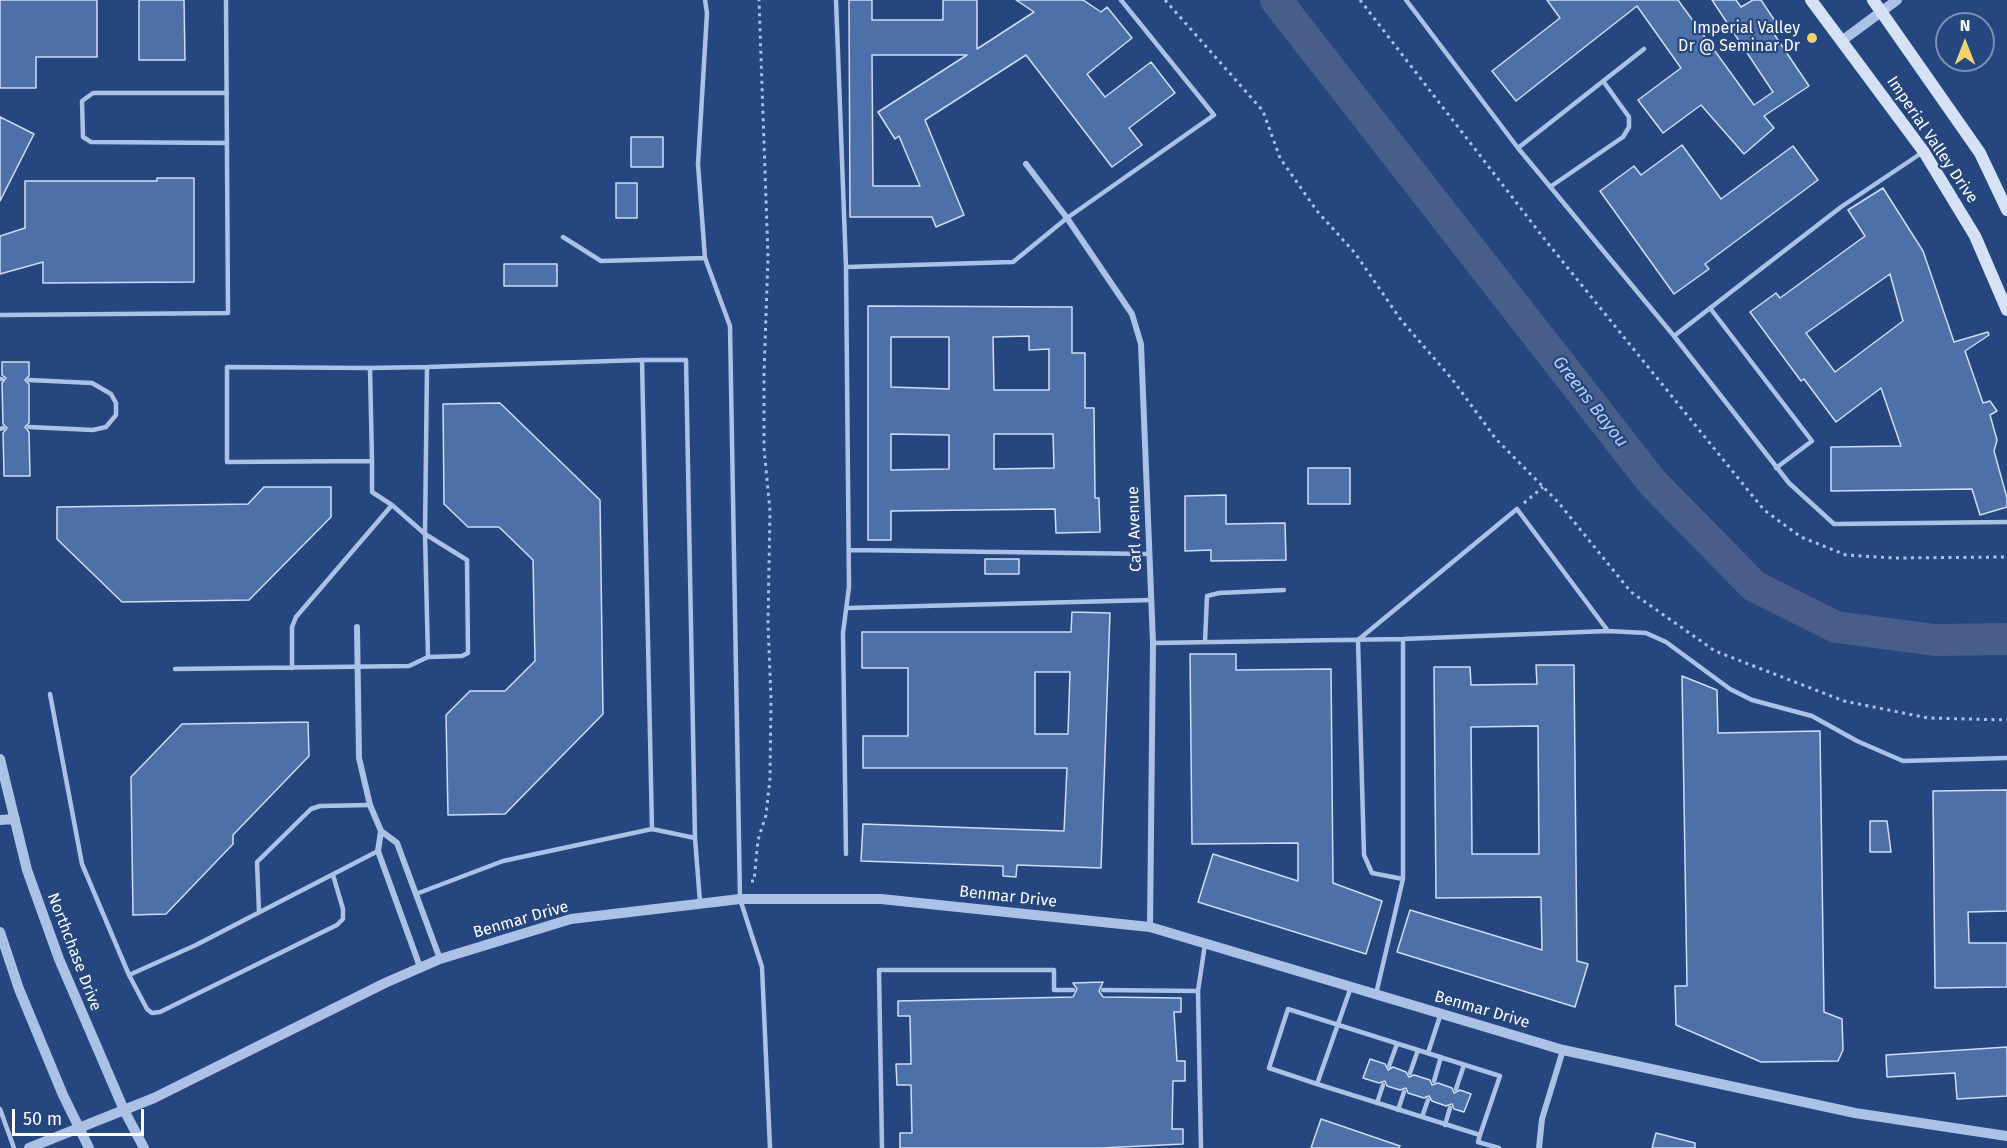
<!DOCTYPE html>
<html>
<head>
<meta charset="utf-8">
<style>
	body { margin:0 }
	#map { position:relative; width:2007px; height:1148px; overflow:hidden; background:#25467f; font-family:"Fira Sans",sans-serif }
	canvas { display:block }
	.north { position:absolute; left:1935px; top:12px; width:60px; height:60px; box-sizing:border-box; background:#25467f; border:2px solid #7c90b2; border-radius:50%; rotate:0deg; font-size:16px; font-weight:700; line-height:24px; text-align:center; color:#fff }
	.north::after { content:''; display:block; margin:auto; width:21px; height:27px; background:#f0d470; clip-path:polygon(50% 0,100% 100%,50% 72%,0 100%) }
	.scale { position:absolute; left:12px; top:1109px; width:132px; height:27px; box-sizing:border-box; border:3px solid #fff; border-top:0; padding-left:8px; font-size:18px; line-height:21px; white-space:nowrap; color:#fff; -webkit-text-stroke:4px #25467f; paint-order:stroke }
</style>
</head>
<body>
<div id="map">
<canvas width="2007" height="1148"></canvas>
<div class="north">N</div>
<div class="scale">50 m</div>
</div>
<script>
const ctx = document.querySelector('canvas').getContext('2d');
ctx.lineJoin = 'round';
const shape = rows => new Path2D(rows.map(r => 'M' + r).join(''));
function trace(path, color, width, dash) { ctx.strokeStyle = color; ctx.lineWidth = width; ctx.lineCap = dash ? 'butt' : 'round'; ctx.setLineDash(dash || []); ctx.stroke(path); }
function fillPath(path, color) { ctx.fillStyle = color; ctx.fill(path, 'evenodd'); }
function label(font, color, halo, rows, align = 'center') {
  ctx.font = font + ' "Fira Sans",sans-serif'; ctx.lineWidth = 4.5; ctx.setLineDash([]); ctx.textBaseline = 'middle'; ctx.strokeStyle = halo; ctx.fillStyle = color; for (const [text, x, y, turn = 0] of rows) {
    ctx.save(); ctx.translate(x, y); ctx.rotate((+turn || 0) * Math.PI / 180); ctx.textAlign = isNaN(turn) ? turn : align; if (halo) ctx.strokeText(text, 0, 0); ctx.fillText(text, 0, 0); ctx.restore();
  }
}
const river = shape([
	[1276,0,1652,482,1754,586,1836,627,1935,640,2007,639]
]);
const building = shape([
	[0,0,97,0,97,57,36,57,36,88,0,88,0,0],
	[139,0,184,0,185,60,139,60,139,0],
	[849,0,872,0,872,20,943,20,943,0,977,0,977,49,1034,12,1016,0,1083,0,1101,12,1107,7,1132,38,1087,74,1105,97,1151,62,1175,93,1129,128,1142,145,1112,167,1026,55,925,120,964,215,936,227,932,217,850,217,849,0],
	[872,55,967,55,878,112,895,139,899,136,920,186,873,186,872,55],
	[1547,0,1678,0,1754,105,1773,92,1712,0,1736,0,1741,7,1753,0,1761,0,1781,30,1774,34,1809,86,1764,116,1774,128,1744,154,1701,105,1663,133,1638,100,1681,68,1637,6,1516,101,1492,71,1560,18,1547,0],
	[0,117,34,134,0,201,0,117],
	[631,137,663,137,663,167,631,167,631,137],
	[1682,145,1721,199,1793,146,1818,180,1705,264,1709,269,1674,294,1600,191,1634,166,1641,175,1682,145],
	[157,178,194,178,194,282,43,283,43,262,0,274,0,236,25,228,25,181,157,181,157,178],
	[616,183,637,183,637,218,616,218,616,183],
	[1883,188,1923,251,1954,342,1988,332,1989,335,1965,351,1983,403,1990,401,1997,411,1990,415,1997,440,1994,451,2007,498,2007,507,1980,515,1972,489,1831,491,1831,447,1901,446,1881,388,1836,422,1804,379,1801,381,1750,312,1776,293,1780,298,1865,236,1848,210,1883,188],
	[1890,274,1903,321,1835,372,1806,333,1890,274],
	[504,264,557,264,557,286,504,286,504,264],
	[868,306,1072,307,1072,353,1085,353,1085,408,1094,408,1095,498,1099,498,1100,532,1056,533,1055,509,891,511,891,540,868,540,868,306],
	[1029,336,1029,350,1049,349,1049,390,994,390,993,337,1029,336],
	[891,337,949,337,949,389,891,387,891,337],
	[891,434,949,435,949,469,891,470,891,434],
	[994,434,1053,434,1054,468,994,469,994,434],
	[2,362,29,362,29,376,25,380,29,384,29,423,25,427,29,432,30,476,4,476,3,433,7,428,3,424,2,383,6,378,2,375,2,362],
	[500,403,600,500,603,714,505,814,448,815,446,715,470,691,505,691,535,661,533,560,499,527,468,527,444,504,443,404,500,403],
	[1308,468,1350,468,1350,504,1308,504,1308,468],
	[264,487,331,487,331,517,249,600,122,602,57,539,57,507,248,504,264,487],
	[1226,495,1226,524,1285,523,1286,560,1211,561,1211,550,1185,551,1185,496,1226,495],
	[985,559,1019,559,1019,574,985,574,985,559],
	[1072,612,1110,613,1101,868,1017,865,1016,877,1003,876,1003,866,861,861,863,824,1064,831,1067,768,863,768,863,736,908,736,908,668,862,668,862,632,1071,632,1072,612],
	[1035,672,1070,672,1068,734,1035,734,1035,672],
	[1190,654,1236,654,1236,670,1331,669,1333,883,1382,901,1366,954,1198,902,1213,854,1298,881,1298,843,1192,844,1190,654],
	[1536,665,1574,665,1577,961,1588,964,1575,1007,1397,952,1410,910,1542,950,1541,897,1436,898,1434,667,1470,667,1471,685,1537,684,1536,665],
	[1538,726,1539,854,1472,854,1471,727,1538,726],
	[1682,676,1717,690,1718,733,1820,731,1824,1012,1842,1019,1843,1050,1838,1061,1761,1062,1676,1025,1675,986,1687,986,1682,676],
	[308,722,309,756,233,835,233,844,166,914,133,915,131,777,182,724,308,722],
	[2007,790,2007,911,1968,912,1969,943,2007,943,2007,987,1935,988,1933,791,2007,790],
	[1870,821,1887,821,1891,852,1870,852,1870,821],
	[1103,982,1099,991,1103,997,1181,998,1181,1012,1174,1012,1177,1061,1185,1061,1185,1081,1173,1081,1172,1129,1183,1129,1183,1144,1101,1148,900,1148,900,1133,912,1133,911,1085,897,1085,896,1064,911,1064,910,1016,898,1016,898,1001,1073,997,1077,989,1073,983,1103,982],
	[2007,1047,2007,1096,1957,1099,1955,1073,1887,1077,1886,1055,2007,1047],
	[1370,1059,1385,1064,1388,1070,1393,1067,1406,1072,1409,1077,1414,1075,1430,1080,1432,1085,1438,1083,1452,1088,1454,1093,1460,1090,1471,1094,1464,1112,1454,1109,1452,1104,1446,1106,1432,1101,1429,1096,1424,1098,1408,1093,1406,1088,1400,1090,1387,1086,1385,1081,1379,1083,1363,1078,1370,1059],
	[1321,1119,1400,1146,1399,1148,1311,1148,1321,1119],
	[1656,1133,1695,1143,1695,1148,1652,1148,1656,1133]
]);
const path = shape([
	[1165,0,1263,111,1280,158,1317,211,1355,253,1401,320,1452,379,1496,439,1558,502,1631,592,1715,651,1844,701,1928,718,2007,720],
	[1360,0,1546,241,1764,510,1801,537,1846,555,1894,558,2007,557],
	[1524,503,1543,487],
	[751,881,754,881,758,840,766,815,770,778,771,700,768,623,770,511,764,448,764,374,768,257,759,0]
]);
const service = shape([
	[705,0,707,13,698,164,705,258,730,326,740,899,762,967,770,1148],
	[836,0,846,267,849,587,843,633,846,854],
	[1406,0,1518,148,1674,336,1789,483,1834,524,2007,522],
	[227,93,93,93,82,101,83,137,91,142,227,143],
	[1518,148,1644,49],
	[1550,187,1623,137,1629,127,1629,117,1603,81],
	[563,237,601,261,705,258],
	[846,267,1013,262,1067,218,1214,115,1121,0],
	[1710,308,1812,441,1776,468],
	[0,315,228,313,226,0],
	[1674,336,1841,207,1923,152],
	[370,368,427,367],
	[0,379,2,379],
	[29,380,92,383,111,394,116,403,116,415,106,427,93,430,29,427],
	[0,429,3,428],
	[372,461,227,462,227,367,370,368,372,461,372,492,392,505,425,534],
	[425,533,427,367,642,360],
	[849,550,1150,554],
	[847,608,1151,600],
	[1403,639,1403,879,1372,873,1364,855,1358,640,1517,509,1608,631,1646,633,1666,642,1730,689,1752,700,1812,716,1857,741,1903,761,2007,758],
	[1205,642,1207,596,1219,593,1284,590],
	[1153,643,1403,639,1608,631],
	[292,668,292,627,296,617,392,505],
	[175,669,409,666,428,657,462,656,468,653,467,560,425,534,428,657],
	[50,694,82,864,129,975,196,945,378,851],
	[652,829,695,838],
	[416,894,503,861,652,829,642,360,686,360,695,838,700,902],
	[259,912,257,862,311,809,320,806,370,805],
	[129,975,147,1009,152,1013,160,1012,337,925,343,919,343,909,333,875],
	[1351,987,1317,1084,1480,1135,1478,1142,1499,1148],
	[1103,990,1198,991],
	[1376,994,1403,879],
	[1428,1053,1441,1013],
	[1389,1066,1397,1044],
	[1410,1073,1418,1050],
	[1434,1081,1441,1057],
	[1317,1084,1269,1068,1288,1009,1500,1076,1480,1135],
	[1456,1089,1464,1065],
	[1377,1103,1383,1085],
	[0,1109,14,1148],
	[1398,1110,1404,1092],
	[1422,1117,1428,1100],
	[1445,1125,1450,1108],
	[882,1148,879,970,1054,970,1054,990,1073,990],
	[1201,1148,1198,991,1205,944]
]);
const minor = shape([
	[1026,164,1067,218,1132,314,1141,344,1153,643,1150,927],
	[357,627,359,758,370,805,381,831],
	[420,967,378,851,381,831,397,843,440,959],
	[1539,1148,1542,1119,1563,1050]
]);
const tertiary = shape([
	[1843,40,1897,0],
	[0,759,27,870,59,959,124,1110,144,1148],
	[0,820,15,819],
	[0,932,19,989,63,1095,89,1148],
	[29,1148,154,1098,385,983,440,959,571,919,740,899,881,899,1150,927,1563,1050,1855,1113,2007,1136]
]);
const secondary = shape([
	[1811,0,1924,152,1975,236,2007,310],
	[1873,0,1980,153,2007,210]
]);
const markers = [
	[1812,38,6,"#f0d470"]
];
const poiNames = [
	["Imperial Valley",1800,29],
	["Dr @ Seminar Dr",1800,47]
];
const streetNames = [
	["Imperial Valley Drive",1932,140,56],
	["Carl Avenue",1135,529,-92],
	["Benmar Drive",1008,897,6],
	["Benmar Drive",521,920,-16],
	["Northchase Drive",74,952,69],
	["Benmar Drive",1482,1010,16]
];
const waterNames = [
	["Greens Bayou",1590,402,52]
];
trace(river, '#465e88', 32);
fillPath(building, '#4d70a8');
trace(building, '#cfddf5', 1.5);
trace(path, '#abc2e6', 3, [3, 4.5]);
trace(service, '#abc2e6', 4.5);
trace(minor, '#abc2e6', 6);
trace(tertiary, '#abc2e6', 10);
trace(secondary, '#d5e1f5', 12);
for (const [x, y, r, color] of markers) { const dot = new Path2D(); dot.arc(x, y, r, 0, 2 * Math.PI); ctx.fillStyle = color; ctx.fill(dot); trace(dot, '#25467f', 2); }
label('16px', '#fff', '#25467f', poiNames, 'right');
label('16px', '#fff', '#25467f', streetNames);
label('italic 18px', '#b7ccee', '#25467f', waterNames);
</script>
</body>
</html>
